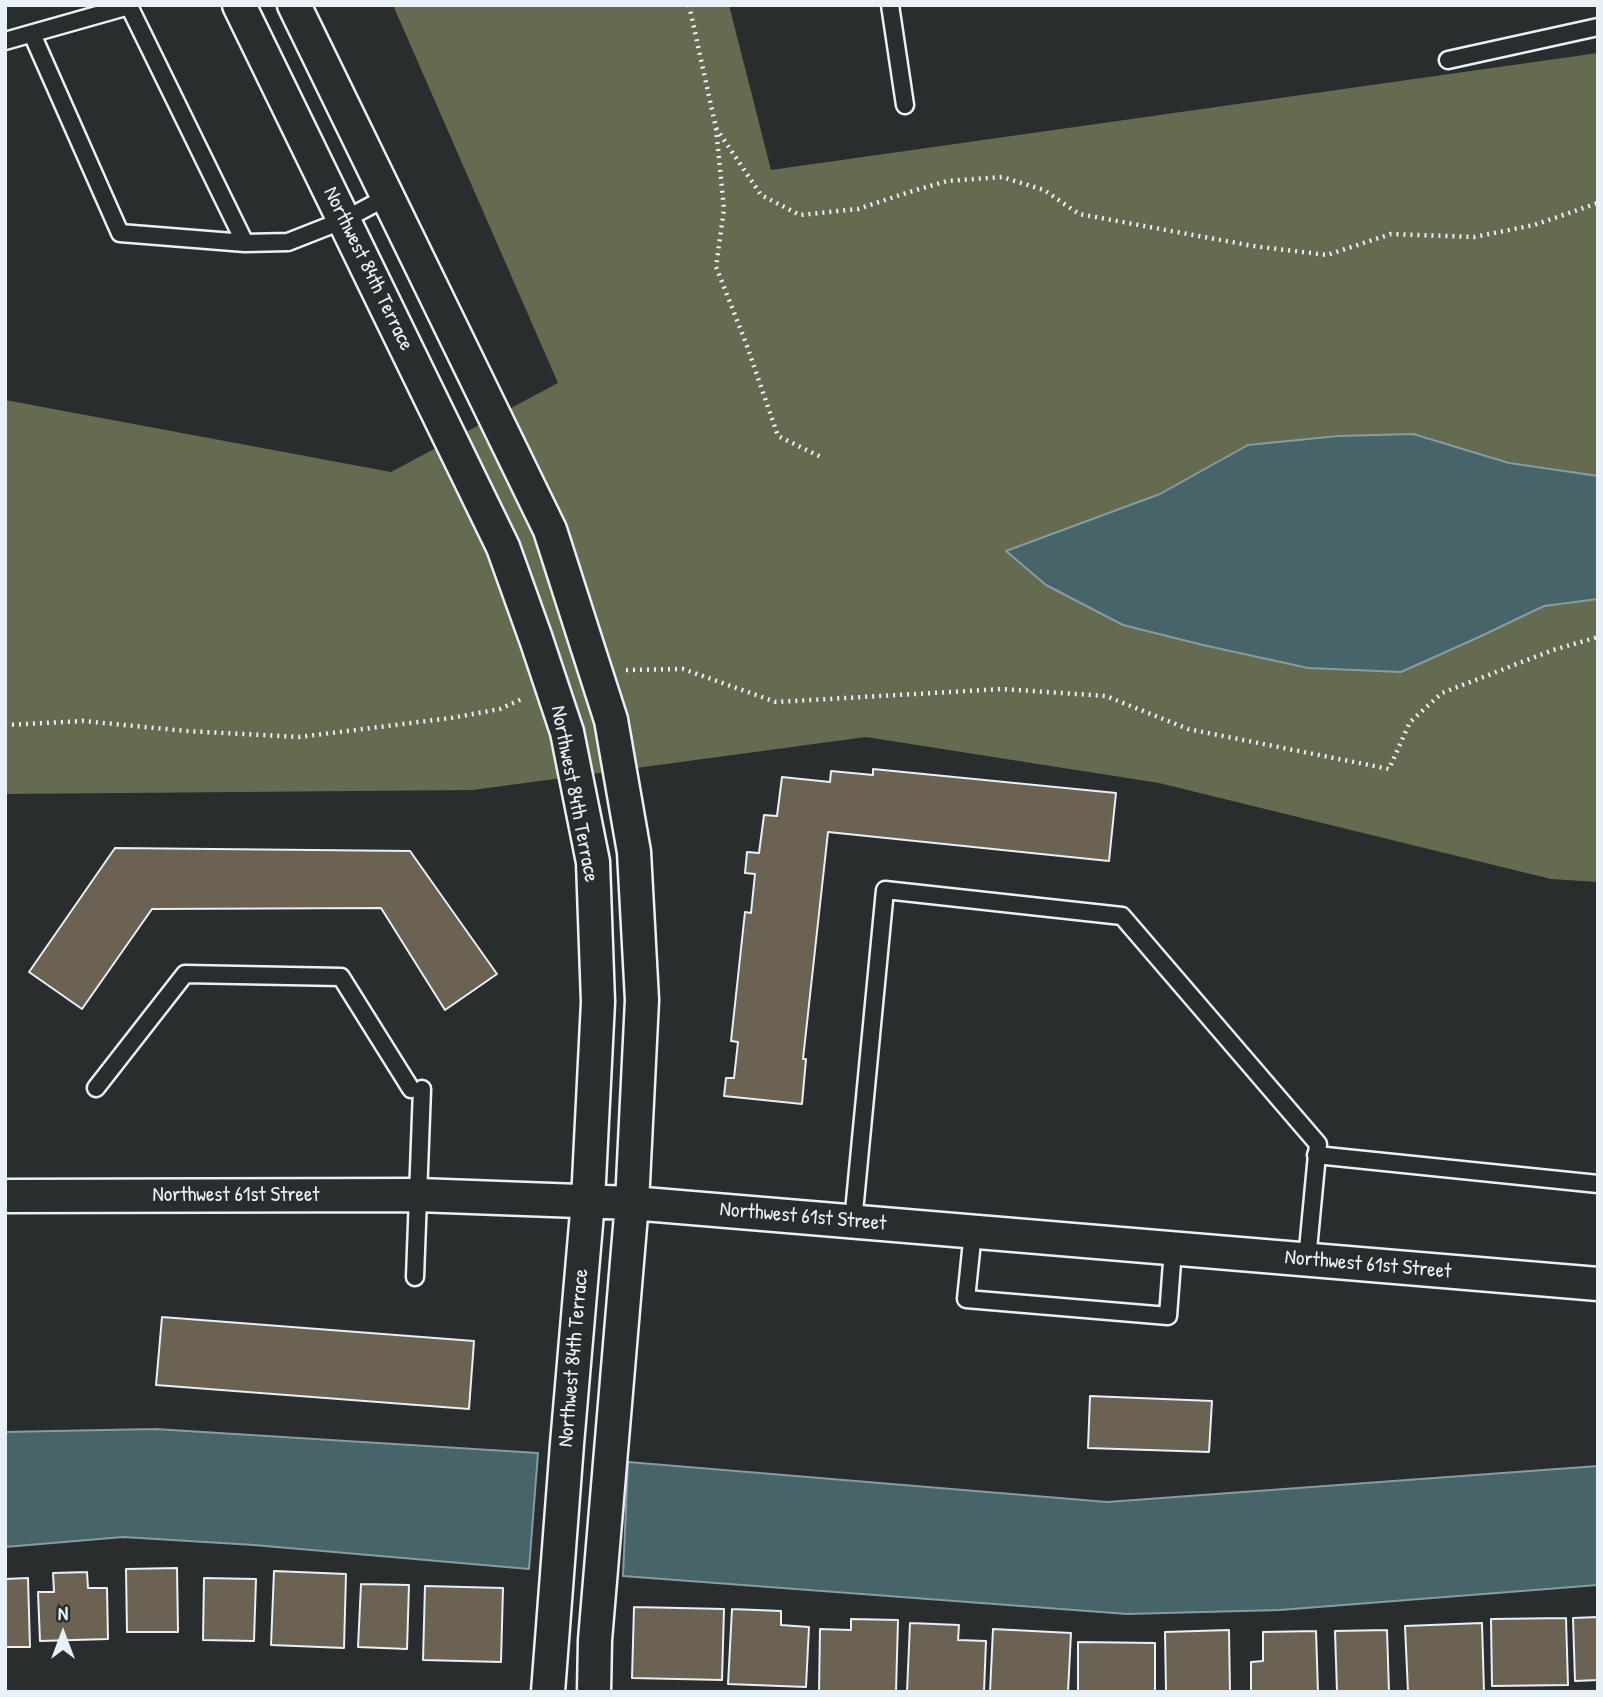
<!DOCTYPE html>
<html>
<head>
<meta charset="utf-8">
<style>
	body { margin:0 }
	#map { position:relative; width:1603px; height:1697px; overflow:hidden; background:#2a2d2e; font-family:"Patrick Hand",sans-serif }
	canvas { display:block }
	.frame { position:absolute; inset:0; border:7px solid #e8f1f8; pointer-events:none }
	.north { position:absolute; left:28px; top:1599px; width:70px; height:70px; -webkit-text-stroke:5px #2a2d2e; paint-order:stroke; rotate:0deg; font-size:19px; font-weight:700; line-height:28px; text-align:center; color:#e8f1f8 }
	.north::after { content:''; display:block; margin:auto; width:24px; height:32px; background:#e8f1f8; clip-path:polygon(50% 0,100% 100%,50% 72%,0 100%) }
</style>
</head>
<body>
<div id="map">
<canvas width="1603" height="1697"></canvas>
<div class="frame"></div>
<div class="north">N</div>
</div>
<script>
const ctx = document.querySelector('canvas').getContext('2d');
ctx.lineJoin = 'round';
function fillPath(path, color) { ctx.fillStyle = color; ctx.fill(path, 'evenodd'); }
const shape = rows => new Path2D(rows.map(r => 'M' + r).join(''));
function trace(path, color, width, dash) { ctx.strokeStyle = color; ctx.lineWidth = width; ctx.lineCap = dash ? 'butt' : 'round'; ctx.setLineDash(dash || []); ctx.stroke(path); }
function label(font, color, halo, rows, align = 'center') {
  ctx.font = font + ' "Patrick Hand",sans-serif'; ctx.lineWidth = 6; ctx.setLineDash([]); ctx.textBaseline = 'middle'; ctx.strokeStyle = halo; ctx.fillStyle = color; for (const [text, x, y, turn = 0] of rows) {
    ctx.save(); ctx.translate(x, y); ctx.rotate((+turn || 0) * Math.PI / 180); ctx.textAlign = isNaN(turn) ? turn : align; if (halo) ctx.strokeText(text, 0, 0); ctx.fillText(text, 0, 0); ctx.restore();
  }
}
const green = shape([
	[393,5,729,5,771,170,1598,53,1598,882,1551,879,1159,783,866,737,473,790,5,794,5,400,391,472,558,383]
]);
const water = shape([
	[1413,434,1509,463,1598,476,1598,599,1544,606,1479,637,1401,672,1308,668,1203,645,1123,625,1046,585,1006,551,1160,494,1248,445,1338,436,1413,434],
	[155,1429,538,1453,529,1569,254,1545,123,1537,5,1547,5,1432,155,1429],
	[628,1462,1107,1502,1598,1466,1598,1585,1280,1610,1127,1614,623,1576,628,1462]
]);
const building = shape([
	[873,769,1116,793,1109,861,828,832,803,1059,806,1059,802,1104,724,1096,726,1078,734,1078,738,1042,731,1041,745,912,751,913,755,874,745,873,747,852,759,853,764,815,777,816,782,777,830,782,831,771,873,775,873,769],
	[115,848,410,851,497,974,445,1010,381,908,152,909,82,1009,29,972,115,848],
	[162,1317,474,1341,469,1409,156,1385,162,1317],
	[1090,1396,1212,1401,1209,1452,1088,1448,1090,1396],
	[177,1568,178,1632,127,1632,126,1569,177,1568],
	[274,1571,346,1574,344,1648,271,1645,274,1571],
	[87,1572,88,1588,107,1588,108,1639,40,1641,38,1592,54,1592,53,1573,87,1572],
	[28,1578,30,1647,5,1647,5,1579,28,1578],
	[204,1578,256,1579,254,1641,203,1640,204,1578],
	[361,1584,409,1585,407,1649,358,1647,361,1584],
	[425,1586,503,1588,501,1662,423,1660,425,1586],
	[634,1607,724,1609,722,1680,632,1678,634,1607],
	[732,1609,781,1611,781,1625,809,1627,806,1687,728,1684,732,1609],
	[1598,1617,1598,1680,1575,1681,1573,1618,1598,1617],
	[1566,1618,1568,1685,1492,1686,1491,1619,1566,1618],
	[851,1619,898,1620,896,1692,819,1692,820,1629,851,1630,851,1619],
	[910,1623,959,1625,958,1640,986,1641,984,1692,907,1692,910,1623],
	[1482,1623,1484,1692,1408,1692,1405,1626,1482,1623],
	[993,1629,1071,1633,1068,1692,990,1692,993,1629],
	[1229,1630,1230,1692,1166,1692,1165,1632,1229,1630],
	[1387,1630,1389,1692,1337,1692,1335,1631,1387,1630],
	[1316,1631,1318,1692,1251,1692,1251,1662,1263,1661,1263,1632,1316,1631],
	[1078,1642,1155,1643,1155,1692,1078,1692,1078,1642]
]);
const path = shape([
	[689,5,716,128,724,209,716,267,746,343,778,436,821,457],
	[716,128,761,195,800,215,858,209,906,193,947,181,1002,177,1044,190,1079,214,1253,246,1327,255,1391,234,1474,237,1534,225,1598,203],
	[626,670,683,669,776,702,1002,689,1106,696,1188,729,1389,769,1410,722,1442,693,1553,650,1598,637],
	[5,725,83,721,186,731,299,737,451,718,500,709,524,698]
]);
const service = shape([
	[890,5,905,105],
	[32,34,120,233,245,243],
	[5,41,129,6,245,243,288,242,344,220,387,197],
	[1448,60,1598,27],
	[96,1088,185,974,341,977,411,1089],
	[1316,1155,1598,1184],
	[853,1222,885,890,1122,916,1318,1144,1307,1260],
	[973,1232,966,1299,1168,1316,1173,1249],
	[415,1277,422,1089]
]);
const minor = shape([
	[239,5,503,547,536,639,567,732,593,862,598,1002,588,1201,567,1444,548,1692],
	[294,5,550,530,611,720,634,852,642,1000,632,1203,595,1640,594,1692],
	[5,1196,418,1195,632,1203,1598,1284]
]);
const streetNames = [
	["Northwest 84th Terrace",368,269,64],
	["Northwest 84th Terrace",574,794,79],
	["Northwest 61st Street",236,1195],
	["Northwest 61st Street",803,1217,5],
	["Northwest 61st Street",1368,1265,5],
	["Northwest 84th Terrace",574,1358,-85]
];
fillPath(green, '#656b51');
fillPath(water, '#466469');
trace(water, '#879ca2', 2);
fillPath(building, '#6c6253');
trace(building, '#e8f1f8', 2);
trace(service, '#e8f1f8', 21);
trace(minor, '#e8f1f8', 37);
trace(path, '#e8f1f8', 4.5, [2, 5]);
trace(service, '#2a2d2e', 16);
trace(minor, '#2a2d2e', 32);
label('21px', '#e8f1f8', '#2a2d2e', streetNames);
</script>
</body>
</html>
